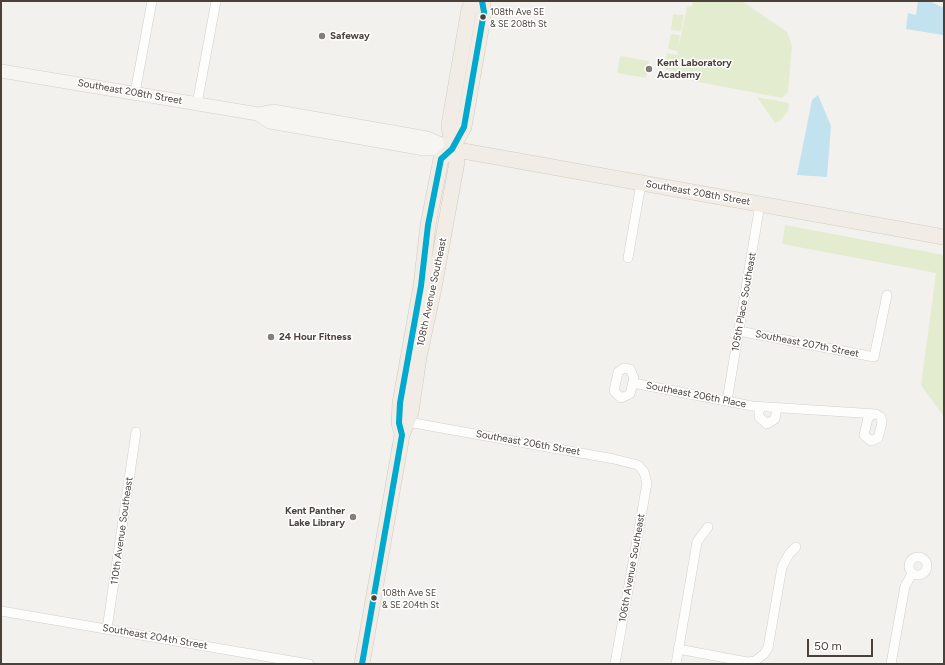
<!DOCTYPE html>
<html>
<head>
<meta charset="utf-8">
<style>
	body { margin:0 }
	#map { position:relative; width:945px; height:665px; overflow:hidden; background:#f3f1ee; font-family:Figtree,sans-serif }
	canvas { display:block }
	.frame { position:absolute; inset:0; border:2px solid #4a413a; pointer-events:none }
	.scale { position:absolute; left:807px; top:639px; width:66px; height:18px; box-sizing:border-box; border:2px solid #4a413a; border-top:0; padding-left:5px; font-size:12px; line-height:14px; white-space:nowrap; color:#4a413a; -webkit-text-stroke:3px #fff; paint-order:stroke }
</style>
</head>
<body>
<div id="map">
<canvas width="945" height="665"></canvas>
<div class="frame"></div>
<div class="scale">50 m</div>
</div>
<script>
const ctx = document.querySelector('canvas').getContext('2d');
ctx.lineJoin = 'round';
function fillPath(path, color) { ctx.fillStyle = color; ctx.fill(path, 'evenodd'); }
const shape = rows => new Path2D(rows.map(r => 'M' + r).join(''));
function trace(path, color, width, dash) { ctx.strokeStyle = color; ctx.lineWidth = width; ctx.lineCap = dash ? 'butt' : 'round'; ctx.setLineDash(dash || []); ctx.stroke(path); }
function label(font, color, halo, rows, align = 'center') {
  ctx.font = font + ' Figtree,sans-serif'; ctx.lineWidth = 3; ctx.setLineDash([]); ctx.textBaseline = 'middle'; ctx.strokeStyle = halo; ctx.fillStyle = color; for (const [text, x, y, turn = 0] of rows) {
    ctx.save(); ctx.translate(x, y); ctx.rotate((+turn || 0) * Math.PI / 180); ctx.textAlign = isNaN(turn) ? turn : align; if (halo) ctx.strokeText(text, 0, 0); ctx.fillText(text, 0, 0); ctx.restore();
  }
}
const green = shape([
	[693,1,742,1,787,32,792,46,788,92,782,98,683,79,674,71,664,69,667,53,677,55,678,51,668,49,671,34,680,35,678,49,687,7,692,6],
	[673,14,684,15,681,31,671,30],
	[620,56,649,61,646,78,617,73],
	[757,97,789,103,788,111,780,121,775,123],
	[785,225,944,255,944,417,921,385,936,273,782,244]
]);
const water = shape([
	[918,1,929,1,944,8,943,35,906,29,908,13,916,15],
	[818,95,831,126,827,177,797,175,812,100]
]);
const street = shape([
	[135,93,152,1],
	[197,104,216,1],
	[628,258,641,184],
	[739,331,874,357,887,295],
	[624,368,630,369,634,378,630,394,621,398,614,391,618,372,624,368],
	[633,383,752,406,876,414,881,417,882,423,878,438,871,441,864,435,868,418,873,414],
	[727,401,760,204],
	[759,407,759,417,767,424,775,419,777,408],
	[408,422,614,459,638,465,644,472,647,483,615,664],
	'909 566a9 9 0 1 1 18 0a9 9 0 1 1-18 0Z',
	[1,611,309,664],
	[107,629,136,432],
	[678,649,747,662,755,661,764,654,768,648,782,567,789,554,796,547],
	[676,664,697,542,708,527],
	[891,664,905,586,912,574]
]);
const secondary = shape([
	[1,71,258,114,273,111,427,138,452,149],
	[258,114,270,122,345,135,424,149,448,149]
]);
const primary = shape([
	[452,149,944,237],
	[402,434,399,423,400,403,421,286,428,225,441,159,452,149,464,127,484,12,482,1],
	[362,664,402,435,411,412,419,357,434,288,457,162,452,149,449,125,469,9,474,1]
]);
const bus1 = shape([
	[362,664,402,435,399,423,400,403,421,286,428,225,441,159,452,149,464,127,484,12,482,1]
]);
const markers = [
	[483,17,3.5,"#4a413a"],
	[322,36,4,"#857f79"],
	[649,69,4,"#857f79"],
	[271,337,4,"#857f79"],
	[353,517,4,"#857f79"],
	[374,598,3.5,"#4a413a"]
];
const busNames = [
	["108th Ave SE",490,12],
	["& SE 208th St",490,24],
	["108th Ave SE",382,593],
	["& SE 204th St",382,605]
];
const poiNames = [
	["Safeway",330,36],
	["Kent Laboratory",657,63],
	["Academy",657,75],
	["24 Hour Fitness",279,337],
	["Kent Panther",345,511,"right"],
	["Lake Library",345,523,"right"]
];
const streetNames = [
	["Southeast 208th Street",130,92,10],
	["Southeast 208th Street",698,193,10],
	["108th Avenue Southeast",432,292,-78],
	["105th Place Southeast",744,302,-80],
	["Southeast 207th Street",807,344,11],
	["Southeast 206th Place",696,395,11],
	["Southeast 206th Street",528,443,10],
	["110th Avenue Southeast",122,531,-82],
	["106th Avenue Southeast",632,568,-80],
	["Southeast 204th Street",155,637,10]
];
fillPath(green, '#e4ecd0');
fillPath(water, '#c1e2ee');
trace(street, '#d1cfcc', 10);
trace(secondary, '#d3cec7', 14);
trace(primary, '#d4cabc', 16);
trace(street, '#fdfdfc', 9);
trace(secondary, '#f7f5f1', 13);
trace(primary, '#f1ede6', 15);
trace(bus1, '#00a9ce', 6);
for (const [x, y, r, color] of markers) { const dot = new Path2D(); dot.arc(x, y, r, 0, 2 * Math.PI); ctx.fillStyle = color; ctx.fill(dot); trace(dot, '#fff', 1.5); }
label('9px', '#4a413a', '#fff', busNames, 'left');
label('bold 10px', '#4a413a', '#fff', poiNames, 'left');
label('10px', '#4a413a', '#fff', streetNames);
</script>
</body>
</html>
